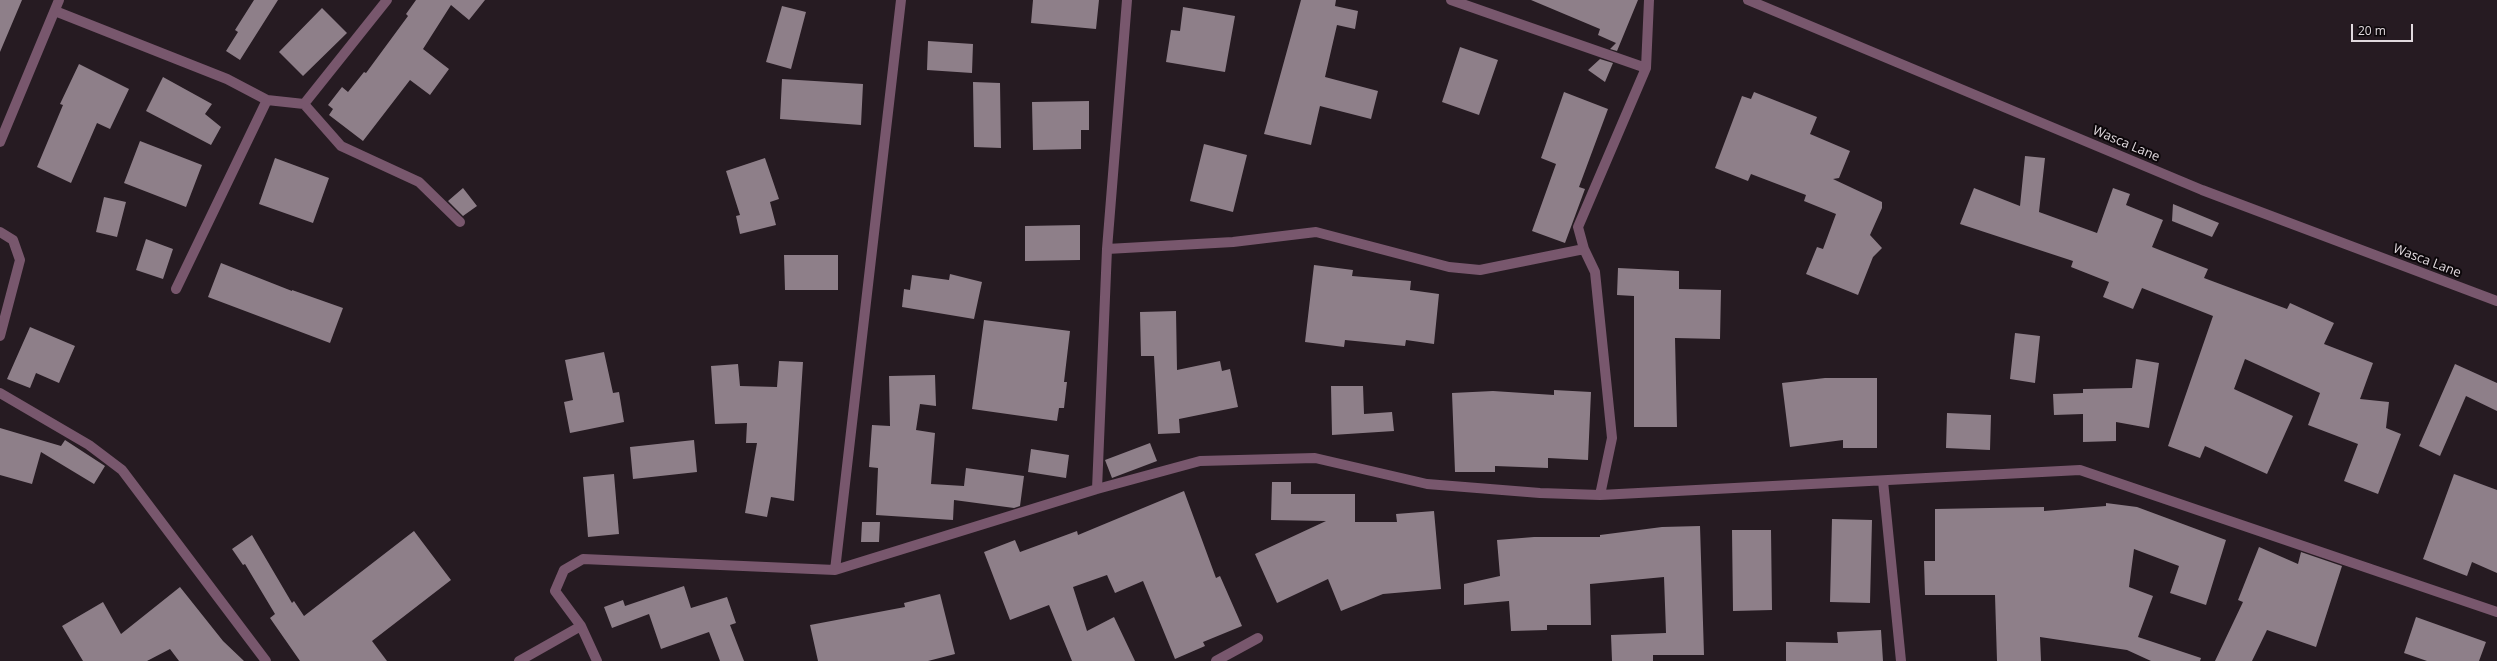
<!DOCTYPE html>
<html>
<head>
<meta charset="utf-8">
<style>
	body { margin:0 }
	#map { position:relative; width:2497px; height:661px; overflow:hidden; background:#261b22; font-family:"Open Sans",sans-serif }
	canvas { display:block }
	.scale { position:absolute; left:2351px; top:24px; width:62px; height:18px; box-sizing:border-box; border:2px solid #e1d9de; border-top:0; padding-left:5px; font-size:12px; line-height:14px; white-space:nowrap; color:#e1d9de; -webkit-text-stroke:3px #0c070a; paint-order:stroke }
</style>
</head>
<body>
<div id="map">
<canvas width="2497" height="661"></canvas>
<div class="scale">20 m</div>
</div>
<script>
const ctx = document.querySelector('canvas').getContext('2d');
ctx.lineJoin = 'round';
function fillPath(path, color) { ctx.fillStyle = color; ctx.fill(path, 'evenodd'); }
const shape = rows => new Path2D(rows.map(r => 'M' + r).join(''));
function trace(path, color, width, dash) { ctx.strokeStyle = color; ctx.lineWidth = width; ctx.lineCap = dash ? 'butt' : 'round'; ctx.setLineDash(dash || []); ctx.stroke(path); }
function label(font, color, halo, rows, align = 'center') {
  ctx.font = font + ' "Open Sans",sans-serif'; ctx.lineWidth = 4; ctx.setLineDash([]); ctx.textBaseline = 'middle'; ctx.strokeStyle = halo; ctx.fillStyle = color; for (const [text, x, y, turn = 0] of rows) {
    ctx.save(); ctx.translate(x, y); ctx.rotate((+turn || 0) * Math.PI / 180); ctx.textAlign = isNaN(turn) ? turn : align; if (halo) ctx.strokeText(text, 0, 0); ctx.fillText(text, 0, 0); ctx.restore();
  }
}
const building = shape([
	[0,0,22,0,0,52],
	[254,0,278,0,240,60,226,51,238,32,235,30],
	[416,0,485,0,469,20,451,5,423,49,449,69,430,95,410,80,363,141,329,115,333,109,328,105,342,87,348,92,364,72,366,73,408,16,406,14],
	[1033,0,1099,0,1096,29,1031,23],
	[1301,0,1336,0,1335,6,1358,11,1355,29,1337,25,1325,77,1378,91,1371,119,1320,106,1311,145,1264,134],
	[1531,0,1638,0,1617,51,1610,49,1616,43,1598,35,1600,29],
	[782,6,806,12,791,69,766,62],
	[1183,7,1235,16,1225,72,1166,62,1171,30,1180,31],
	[322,8,347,33,303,76,279,52],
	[928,41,973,44,972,73,927,70],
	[1460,47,1498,60,1479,115,1442,102],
	[1600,59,1613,63,1605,82,1588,70],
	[79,64,129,89,110,129,97,123,71,183,37,167,63,105,60,104],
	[163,77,212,104,205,114,221,127,211,145,146,111],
	[782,79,863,84,861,125,780,119],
	[973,82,1000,83,1001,148,974,147],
	[1564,92,1608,109,1579,187,1585,189,1565,243,1532,231,1556,164,1541,158],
	[1754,92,1817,117,1810,134,1850,151,1839,178,1833,179,1882,202,1882,208,1870,235,1882,248,1873,257,1858,295,1806,274,1817,247,1823,249,1836,214,1804,201,1806,195,1751,174,1748,181,1715,168,1742,96,1751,99],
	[1089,101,1089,130,1081,130,1081,149,1033,150,1032,102],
	[140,141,202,165,186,207,124,183],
	[1204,144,1247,155,1233,212,1190,201],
	[2025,156,2045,158,2039,212,2097,233,2113,188,2130,194,2126,205,2163,220,2152,247,2208,269,2204,278,2287,309,2290,303,2334,323,2324,344,2373,363,2360,399,2389,402,2386,428,2401,434,2378,494,2344,481,2358,444,2308,425,2320,393,2245,359,2234,389,2293,416,2267,474,2205,446,2200,458,2168,446,2213,316,2142,288,2133,309,2103,297,2109,282,2071,267,2073,261,1960,224,1974,188,2020,206],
	[275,158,329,178,313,223,259,204],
	[765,158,779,199,770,202,776,225,740,234,736,216,740,215,726,171],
	[463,188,477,206,463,216,448,201],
	[104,197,126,202,117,237,96,232],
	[2173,204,2219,223,2212,237,2172,221],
	[1080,225,1080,260,1025,261,1025,226],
	[146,239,173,249,163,279,136,270],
	[784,255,838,255,838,290,785,290],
	[221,263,292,291,292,290,343,308,330,343,208,297],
	[1314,265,1353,270,1352,276,1411,281,1410,290,1439,294,1434,344,1406,340,1405,346,1345,340,1344,347,1305,342],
	[1618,268,1679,271,1679,289,1721,290,1720,339,1675,338,1677,427,1634,427,1634,296,1617,295],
	[950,274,982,282,974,319,902,307,904,289,910,290,912,275,949,280],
	[1176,311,1177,370,1220,361,1222,371,1230,369,1238,407,1179,419,1180,433,1158,434,1154,356,1141,356,1140,312],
	[984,320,1070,331,1064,382,1067,382,1064,408,1059,408,1057,421,972,409],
	[30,327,75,346,59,383,36,373,30,388,7,379],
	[2015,333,2040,336,2035,383,2010,379],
	[604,352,613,393,619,392,624,422,570,433,564,402,573,400,565,360],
	[2136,359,2159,363,2149,428,2116,422,2116,441,2083,442,2083,414,2054,415,2053,394,2083,393,2083,389,2132,388],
	[779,361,803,362,794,501,771,497,767,517,745,513,757,443,746,443,747,423,715,424,711,366,738,364,740,386,777,387],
	[2455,364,2497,383,2497,411,2466,396,2440,456,2419,446],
	[935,375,936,406,920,404,916,430,935,433,931,484,964,486,966,468,1024,476,1020,506,1014,508,954,500,953,520,876,515,878,468,869,467,872,425,890,426,889,376],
	[1825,378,1877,378,1877,448,1843,448,1843,440,1790,447,1782,383],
	[1331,386,1363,386,1364,414,1392,412,1394,431,1332,435],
	[1554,390,1591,392,1588,460,1548,458,1548,468,1495,466,1495,472,1455,472,1452,393,1493,391,1554,395],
	[1947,413,1991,415,1990,450,1946,448],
	[0,428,61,446,65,440,105,466,94,484,41,452,32,484,0,475],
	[694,440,697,472,633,479,630,447],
	[1150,443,1157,461,1112,478,1105,460],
	[1031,449,1069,455,1066,478,1028,472],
	[614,474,619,534,588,537,583,477],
	[2454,474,2497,490,2497,573,2472,562,2467,576,2423,559],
	[1272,482,1291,482,1291,494,1355,494,1355,522,1397,522,1396,514,1434,511,1441,589,1383,594,1341,611,1328,579,1277,603,1255,554,1326,521,1271,520],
	[1184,491,1216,578,1220,576,1242,626,1203,642,1205,646,1175,659,1143,581,1115,593,1107,575,1073,587,1087,631,1114,617,1135,661,1072,661,1049,605,1010,620,984,552,1015,540,1020,552,1077,531,1078,535],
	[2106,503,2137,507,2226,540,2206,605,2170,593,2179,566,2134,549,2129,587,2153,596,2138,637,2201,658,2200,661,2151,661,2127,650,2040,637,2041,661,1997,661,1995,595,1925,595,1924,561,1935,561,1935,509,2044,507,2044,511,2106,506],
	[1832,519,1872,520,1870,603,1830,602],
	[862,522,880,522,879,542,861,542],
	[1700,526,1704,655,1653,655,1653,661,1612,661,1611,635,1666,633,1664,577,1590,584,1591,625,1547,625,1547,630,1511,631,1509,601,1464,605,1464,584,1500,576,1497,540,1534,537,1600,537,1600,535,1662,527],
	[1732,530,1771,530,1772,610,1733,611],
	[414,531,451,580,372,641,387,661,300,661,270,618,275,614,245,564,243,565,232,549,252,535,292,603,294,601,304,616],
	[2259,547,2298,564,2301,552,2342,566,2316,647,2267,630,2252,661,2215,661,2243,602,2238,600],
	[684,586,691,608,727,597,736,623,730,625,744,661,720,661,709,632,661,649,649,614,612,628,604,607,623,600,625,606],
	[180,587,223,641,244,661,179,661,170,649,147,661,83,661,62,626,103,602,121,634],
	[940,594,955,654,928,661,818,661,810,625,905,607,904,603],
	[2416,617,2486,642,2479,661,2427,661,2404,653],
	[1881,630,1883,661,1786,661,1786,642,1838,643,1837,632]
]);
const minor = shape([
	[1451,0,1646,68],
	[1748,0,2202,190,2497,301],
	[55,11,227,79,267,100,304,104,387,0],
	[304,104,341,146,419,182,460,222],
	[0,142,59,0],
	[0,232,13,240,20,260,0,336],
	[1107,249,1233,242,1316,232,1449,267,1480,270,1584,249],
	[176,289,267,100],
	[0,393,89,445,122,470,266,661],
	[1883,481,1901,661],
	[1097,489,1107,249,1127,0],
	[1600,495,1612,438,1595,272,1584,249,1578,227,1646,68,1649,0],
	[835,570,901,0],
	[519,661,581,626],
	[597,661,581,626,555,591,564,570,583,559,835,570,1097,489,1200,461,1315,458,1427,484,1540,493,1600,495,2080,470,2497,612],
	[1216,661,1258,638]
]);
const streetNames = [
	["Wasca Lane",2126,144,23],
	["Wasca Lane",2427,261,21]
];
fillPath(building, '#8e7f89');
trace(minor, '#78576d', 10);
label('13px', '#e1d9de', '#0c070a', streetNames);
</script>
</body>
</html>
